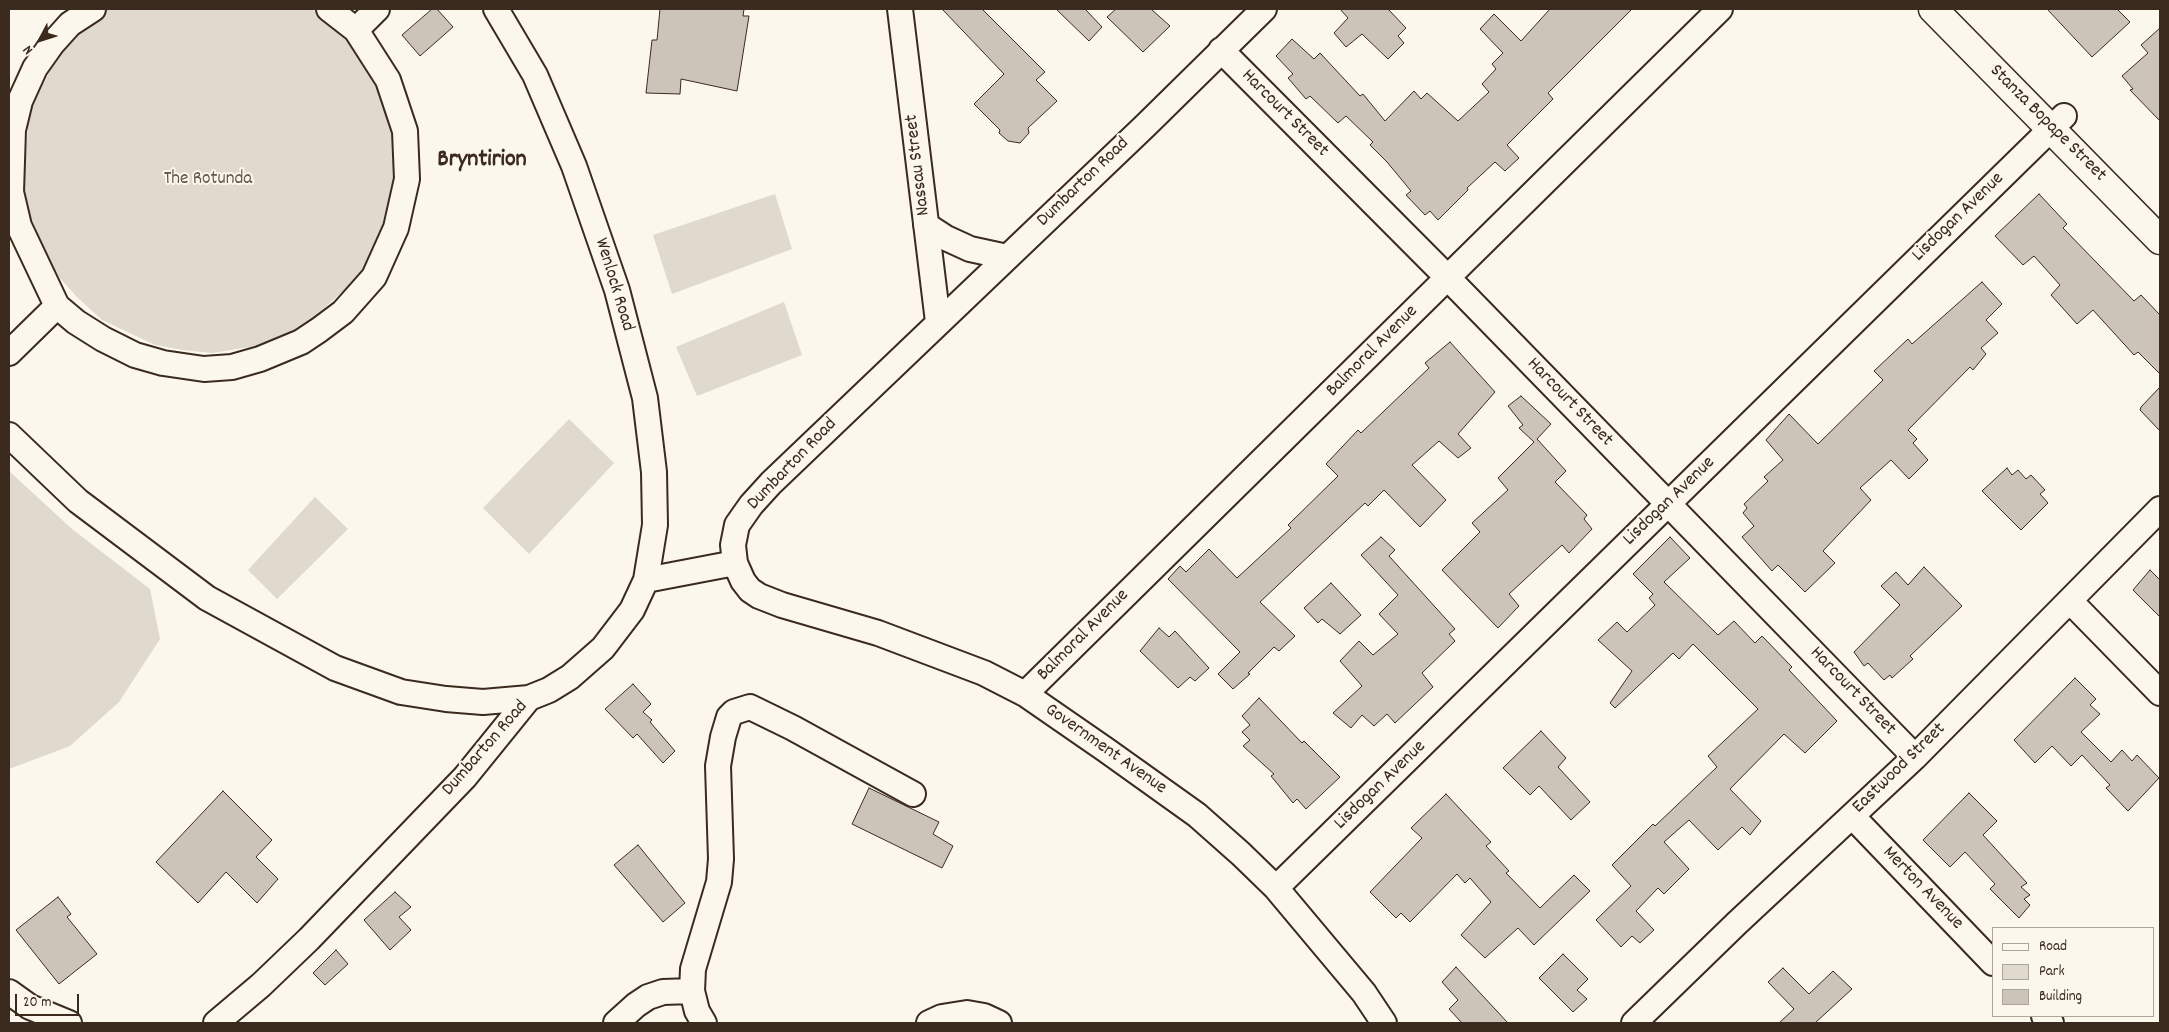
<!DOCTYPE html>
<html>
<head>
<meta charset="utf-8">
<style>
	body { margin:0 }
	#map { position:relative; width:2169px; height:1032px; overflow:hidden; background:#fbf7ec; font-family:Dekko,sans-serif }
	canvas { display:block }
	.frame { position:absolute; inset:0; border:10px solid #3b2a1e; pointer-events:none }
	.legend { position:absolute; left:1992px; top:927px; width:162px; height:90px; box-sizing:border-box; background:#fbf7ec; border:1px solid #aea59a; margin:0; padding:6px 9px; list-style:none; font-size:15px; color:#3b2a1e }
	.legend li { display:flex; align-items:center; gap:10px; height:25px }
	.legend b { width:25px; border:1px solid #aea59a }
	.north { position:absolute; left:15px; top:15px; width:50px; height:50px; -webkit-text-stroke:4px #fbf7ec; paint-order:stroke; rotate:230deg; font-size:14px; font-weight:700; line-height:20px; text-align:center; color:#3b2a1e }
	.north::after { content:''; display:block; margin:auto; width:18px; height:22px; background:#3b2a1e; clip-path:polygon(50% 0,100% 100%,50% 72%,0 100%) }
	.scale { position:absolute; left:15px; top:994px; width:64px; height:22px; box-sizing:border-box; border:2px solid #3b2a1e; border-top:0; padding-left:6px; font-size:15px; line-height:18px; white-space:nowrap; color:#3b2a1e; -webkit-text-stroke:4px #fbf7ec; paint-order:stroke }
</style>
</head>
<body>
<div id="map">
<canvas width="2169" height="1032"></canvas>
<div class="frame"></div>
<ul class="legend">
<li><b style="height:6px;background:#fbf7ec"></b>Road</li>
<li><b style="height:14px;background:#dfd9ce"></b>Park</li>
<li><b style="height:14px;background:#ccc4b9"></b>Building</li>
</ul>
<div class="north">N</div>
<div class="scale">20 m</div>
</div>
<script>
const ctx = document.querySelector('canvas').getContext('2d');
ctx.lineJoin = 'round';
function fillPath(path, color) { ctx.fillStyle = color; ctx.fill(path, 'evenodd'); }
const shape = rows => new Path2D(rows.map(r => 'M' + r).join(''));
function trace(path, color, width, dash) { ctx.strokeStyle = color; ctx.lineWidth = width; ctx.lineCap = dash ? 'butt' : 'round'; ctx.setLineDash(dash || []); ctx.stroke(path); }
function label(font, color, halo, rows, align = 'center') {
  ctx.font = font + ' Dekko,sans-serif'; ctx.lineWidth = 4; ctx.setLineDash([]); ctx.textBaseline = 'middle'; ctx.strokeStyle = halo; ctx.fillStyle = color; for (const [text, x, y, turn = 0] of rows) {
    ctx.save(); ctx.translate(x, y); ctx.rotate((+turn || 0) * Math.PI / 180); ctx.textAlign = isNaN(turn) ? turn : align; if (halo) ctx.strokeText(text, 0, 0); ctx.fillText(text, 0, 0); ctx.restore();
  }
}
const green = shape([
	[109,9,312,9,324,16,362,56,387,107,396,157,388,222,359,277,299,330,256,346,212,353,183,350,155,345,102,320,76,296,59,277,40,244,23,195,29,114,57,56,96,15],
	[775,194,792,249,672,294,653,235],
	[784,302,802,355,697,396,676,347],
	[569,419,614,463,529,554,483,508],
	[9,471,72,529,150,589,160,639,119,702,70,746,9,769],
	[315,497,348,529,277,599,248,570]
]);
const building = shape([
	[432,9,437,9,453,27,420,56,402,35,432,9],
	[660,9,744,9,743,16,749,16,737,91,681,79,680,94,646,93,652,40,657,40,660,9],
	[942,9,982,9,1045,72,1036,80,1057,101,1028,128,1029,133,1020,143,1008,141,999,133,1000,130,974,104,1004,74,942,9],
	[1056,9,1085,9,1102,27,1089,41,1056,9],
	[1116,9,1151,9,1170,26,1143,52,1107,17,1116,9],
	[1340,9,1388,9,1406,28,1398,36,1404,43,1388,59,1362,34,1346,47,1334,33,1348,18,1340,9],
	[1550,9,1632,9,1548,93,1553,99,1507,145,1519,158,1505,171,1495,162,1467,188,1468,190,1438,220,1430,211,1425,215,1406,195,1411,191,1387,162,1370,145,1373,142,1346,116,1338,123,1310,96,1306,99,1288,78,1293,74,1276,56,1292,39,1314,59,1320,53,1360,96,1363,94,1385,121,1414,91,1421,99,1427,93,1458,121,1489,92,1482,84,1496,69,1492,64,1503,53,1480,29,1494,14,1521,41,1550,9],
	[2047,9,2117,9,2130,22,2092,57,2047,9],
	[2160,28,2160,121,2130,90,2133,89,2122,76,2148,53,2141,45,2160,28],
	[2039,194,2067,224,2063,228,2134,301,2141,295,2160,315,2160,374,2138,352,2134,355,2093,310,2077,324,2051,295,2060,285,2034,256,2023,265,1995,236,2039,194],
	[1982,282,2002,304,1986,320,1998,333,1981,348,1986,354,1973,370,1970,367,1908,430,1917,439,1913,443,1928,460,1909,479,1891,460,1860,488,1871,500,1823,551,1835,563,1805,592,1778,565,1772,571,1742,537,1754,526,1743,513,1747,508,1744,504,1768,481,1764,477,1783,460,1766,440,1789,414,1818,444,1883,380,1874,371,1908,339,1912,344,1982,282],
	[1450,342,1495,392,1458,434,1471,448,1458,458,1439,441,1412,465,1446,500,1420,527,1384,490,1368,506,1365,503,1260,602,1295,636,1279,651,1274,647,1248,673,1250,674,1233,689,1218,674,1240,652,1168,579,1180,566,1186,572,1209,549,1237,578,1291,528,1288,525,1338,476,1326,464,1358,430,1361,433,1429,368,1425,363,1450,342],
	[2160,387,2160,431,2140,410,2141,407,2160,387],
	[1521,396,1551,424,1537,439,1566,471,1555,482,1587,515,1584,519,1592,529,1569,553,1562,545,1509,594,1519,606,1498,628,1442,570,1480,532,1472,523,1508,490,1498,478,1534,442,1519,428,1523,425,1508,406,1521,396],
	[2007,468,2012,475,2018,470,2026,479,2031,475,2045,490,2040,494,2048,503,2021,530,1982,491,2007,468],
	[1381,537,1395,550,1389,556,1455,629,1449,634,1455,641,1422,673,1433,687,1395,723,1387,714,1374,726,1362,715,1351,728,1333,713,1362,686,1340,661,1359,641,1373,655,1398,634,1379,614,1398,595,1361,555,1381,537],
	[1670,537,1690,558,1664,582,1718,635,1734,621,1755,643,1762,636,1792,667,1789,670,1837,721,1805,753,1784,734,1730,789,1761,821,1750,835,1742,827,1718,850,1689,820,1664,842,1689,869,1664,894,1658,888,1636,911,1654,930,1640,943,1632,936,1621,947,1596,920,1631,886,1612,865,1653,824,1655,826,1717,767,1708,756,1758,709,1693,644,1679,659,1673,653,1615,708,1610,703,1632,671,1598,640,1617,622,1627,632,1655,605,1649,598,1653,594,1633,574,1670,537],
	[1924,567,1962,606,1910,656,1913,659,1892,678,1890,675,1884,680,1868,663,1864,666,1854,652,1900,605,1881,586,1896,572,1908,585,1924,567],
	[2150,570,2160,580,2160,617,2133,590,2150,570],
	[1331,583,1361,615,1340,634,1322,619,1318,623,1304,608,1331,583],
	[1159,628,1169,637,1175,631,1209,668,1195,681,1190,677,1178,688,1140,651,1159,628],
	[2075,678,2096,699,2090,705,2100,714,2081,732,2111,762,2122,750,2132,761,2137,755,2159,778,2128,811,2106,788,2110,785,2082,755,2071,766,2052,746,2035,763,2014,740,2075,678],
	[633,684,651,704,643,712,652,720,650,722,675,751,663,763,637,734,633,738,605,709,633,684],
	[1259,698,1302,743,1304,741,1340,777,1306,809,1297,799,1293,803,1271,776,1274,774,1243,746,1250,740,1242,732,1250,725,1242,716,1259,698],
	[1541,731,1566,758,1558,767,1590,802,1571,820,1539,786,1530,795,1503,768,1541,731],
	[869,788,939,822,933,834,953,846,942,868,852,824,869,788],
	[223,791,272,840,256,857,278,879,257,903,226,872,198,903,156,862,223,791],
	[1969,793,1997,821,1983,835,2027,883,2021,887,2030,895,2024,899,2030,905,2019,918,1990,889,1995,884,1965,852,1950,867,1923,840,1969,793],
	[1446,794,1491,842,1486,846,1509,871,1506,873,1540,908,1574,875,1590,891,1534,945,1518,928,1485,958,1461,935,1491,902,1470,878,1465,883,1457,874,1410,922,1401,913,1396,918,1370,892,1422,838,1411,828,1446,794],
	[638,845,685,903,663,922,614,865,638,845],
	[395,892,411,907,399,917,411,930,390,950,364,920,395,892],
	[58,897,71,914,67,917,97,954,59,984,16,930,58,897],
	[336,950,348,964,325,985,313,973,336,950],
	[1563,954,1588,979,1577,990,1587,999,1573,1012,1539,978,1563,954],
	[1456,967,1508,1023,1462,1023,1449,1009,1458,1000,1442,982,1456,967],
	[1783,968,1809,994,1833,971,1852,989,1815,1023,1779,1023,1794,1009,1768,982,1783,968]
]);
const minor = shape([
	[93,9,70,24,52,44,35,68,20,101,13,130,11,192,19,226,57,306,76,322,103,339,135,355,163,363,204,369,232,367,260,359,301,342,319,330,343,312,374,277,396,228,407,179,405,131,388,80,356,30,329,9],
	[496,9,535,75,574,166,617,290,645,398,654,472,655,525,646,580],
	[900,9,938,322],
	[1264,9,1145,126,771,483,751,505,737,525,733,545,735,563,743,581,750,590,759,596,782,605,878,633,984,673,1025,694,1106,750,1197,815,1241,854,1276,888,1364,993,1384,1023],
	[356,30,377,9],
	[1221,50,1448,278,1915,757],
	[926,225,946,238,970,249,1007,257],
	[9,353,57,306],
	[9,435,78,501,207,598,335,668,401,692,446,699,483,702,529,698],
	[2070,601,2160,693],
	[1025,694,1720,9],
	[1852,816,1993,963],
	[1276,888,2064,116],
	[9,992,30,1007,69,1023],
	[2044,1016,2051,1023],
	[216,1023,261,985,309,939,465,777,529,698,549,690,570,677,603,648,632,610,646,580,735,563],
	[616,1023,636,1005,648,997,663,992,692,991],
	[704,1023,697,1011,692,991,693,969,719,882,721,859,718,766,723,737,729,717,734,712,750,707,793,728,913,794],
	[929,1023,942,1017,967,1013,984,1016,999,1023],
	[1634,1023,1737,923,1915,757,2160,509]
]);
const secondary = shape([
	[1933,9,2160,240]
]);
const streetNames = [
	["Harcourt Street",1284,114,45],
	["Stanza Bopape Street",2047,124,45],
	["Nassau Street",919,165,-97],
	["Dumbarton Road",1084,183,-44],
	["Lisdogan Avenue",1959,218,-44],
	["Wenlock Road",613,285,73],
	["Balmoral Avenue",1373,352,-45],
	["Harcourt Street",1569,403,46],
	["Dumbarton Road",793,465,-46],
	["Lisdogan Avenue",1670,502,-44],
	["Balmoral Avenue",1084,636,-45],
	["Harcourt Street",1852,692,46],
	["Dumbarton Road",486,749,-49],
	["Government Avenue",1105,750,35],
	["Eastwood Street",1900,769,-44],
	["Lisdogan Avenue",1381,786,-44],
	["Merton Avenue",1922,889,46]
];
const parkNames = [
	["The Rotunda",208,180]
];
const districtNames = [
	["Bryntirion",482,162]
];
fillPath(green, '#dfd9ce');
fillPath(building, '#ccc4b9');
trace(building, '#3b2a1e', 1);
trace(minor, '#3b2a1e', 28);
trace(secondary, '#3b2a1e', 31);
trace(minor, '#fbf7ec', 24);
trace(secondary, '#fbf7ec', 28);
label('19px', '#3b2a1e', '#fbf7ec', streetNames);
label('19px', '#64564a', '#fbf7ec', parkNames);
label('bold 24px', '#3b2a1e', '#fbf7ec', districtNames);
</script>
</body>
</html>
